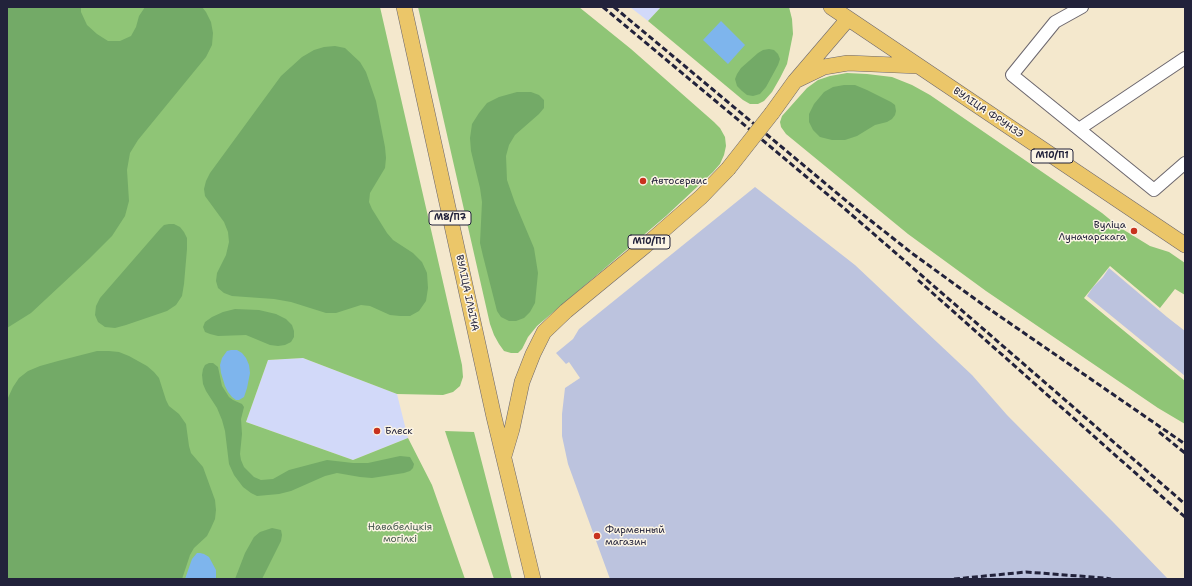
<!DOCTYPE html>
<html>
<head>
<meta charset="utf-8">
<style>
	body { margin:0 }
	#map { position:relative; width:1192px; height:586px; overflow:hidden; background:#f4e8cd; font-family:"Shantell Sans",sans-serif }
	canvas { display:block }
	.frame { position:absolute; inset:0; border:8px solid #22223b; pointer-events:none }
</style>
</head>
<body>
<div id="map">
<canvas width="1192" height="586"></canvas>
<div class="frame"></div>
</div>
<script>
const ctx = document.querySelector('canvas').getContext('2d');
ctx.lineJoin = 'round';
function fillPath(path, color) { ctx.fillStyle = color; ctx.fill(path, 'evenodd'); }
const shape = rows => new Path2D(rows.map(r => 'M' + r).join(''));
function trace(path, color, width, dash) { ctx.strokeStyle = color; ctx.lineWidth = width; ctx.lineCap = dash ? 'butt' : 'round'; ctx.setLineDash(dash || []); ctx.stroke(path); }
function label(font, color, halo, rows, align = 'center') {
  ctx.font = font + ' "Shantell Sans",sans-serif'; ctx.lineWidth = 3; ctx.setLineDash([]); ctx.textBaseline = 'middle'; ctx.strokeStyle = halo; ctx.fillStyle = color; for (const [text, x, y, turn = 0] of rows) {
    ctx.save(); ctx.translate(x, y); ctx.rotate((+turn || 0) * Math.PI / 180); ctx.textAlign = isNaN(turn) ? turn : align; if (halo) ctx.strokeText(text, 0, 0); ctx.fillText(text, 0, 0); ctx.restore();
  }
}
const built = shape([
	[630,7,661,7,648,21],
	[303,358,397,394,408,438,353,460,246,422,268,360]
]);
const industrial = shape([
	[755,187,855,265,972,375,1007,415,1114,523,1168,579,610,579,568,464,562,436,562,414,565,388,580,378,569,362,566,364,556,353,573,339,579,329],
	[1109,268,1167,317,1185,331,1185,376,1087,296,1093,287,1103,277]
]);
const green = shape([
	[7,7,380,7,462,365,463,377,460,386,453,392,443,395,397,394,303,358,268,360,246,422,353,460,408,438,432,485,465,579,7,579],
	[418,7,579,7,631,49,714,122,720,128,725,137,726,146,724,155,720,164,713,172,666,216,537,326,528,337,522,349,518,353,511,353,504,351,499,344,494,335,490,324],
	[661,7,789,7,792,19,793,34,787,64,780,78,772,92,764,101,758,104,750,104,743,100,648,21],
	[847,73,867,74,892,77,912,85,930,95,1102,213,1119,227,1150,246,1169,252,1185,263,1185,295,1175,289,1160,308,1110,266,1084,298,1185,381,1185,424,1158,408,986,291,908,234,786,134,781,127,780,122,782,116,807,88,818,80,830,76],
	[445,431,474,432,512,579,494,579]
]);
const forest = shape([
	[7,7,81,7,81,12,87,25,97,34,108,41,120,41,131,36,136,27,139,16,145,7,202,7,206,12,211,22,213,33,212,45,206,57,138,140,130,153,127,170,129,201,125,216,112,236,89,259,31,313,7,328],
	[335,46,345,48,360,62,366,72,376,101,385,147,386,158,385,168,370,193,369,202,372,209,387,233,393,240,413,253,422,262,427,273,428,288,426,301,419,311,410,316,400,316,390,315,370,306,361,305,336,313,326,313,291,302,274,299,232,296,224,293,218,288,216,281,217,273,226,255,229,242,228,232,224,222,205,196,204,189,206,181,210,173,281,76,302,57,314,50,324,47],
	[769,49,774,50,778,54,780,59,778,65,766,87,760,94,753,96,747,95,742,91,737,86,735,79,737,74,741,68,758,53,763,50],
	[844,85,855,85,867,90,891,102,895,105,896,111,895,115,892,119,887,122,875,125,857,136,845,140,832,140,820,137,813,130,809,122,809,114,814,104,824,92,833,87],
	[517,92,531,92,539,95,544,100,544,108,539,114,515,135,509,145,506,156,507,180,515,203,534,248,538,273,535,303,530,312,524,318,516,321,509,321,501,317,497,311,483,256,480,243,482,202,480,188,471,151,470,138,472,124,479,113,487,103,499,97],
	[169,224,174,224,180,227,184,232,187,238,187,249,184,284,182,296,176,305,167,311,126,325,115,328,105,327,98,322,95,315,96,306,100,298,160,229,164,225],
	[235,309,259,310,276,314,286,319,292,325,294,331,294,337,291,342,285,345,278,346,270,345,246,335,218,336,210,334,205,332,203,327,205,322,212,317,223,312],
	[97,351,109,351,119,352,129,356,147,366,154,372,159,378,166,400,169,406,179,414,186,424,189,446,191,453,203,467,215,500,216,510,215,519,211,528,207,536,194,548,190,555,182,579,7,579,7,400,13,387,19,378,28,371,40,366,58,361],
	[209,363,213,363,218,367,222,386,229,397,233,400,242,404,244,407,241,419,242,434,240,454,241,460,244,467,254,477,261,480,273,479,289,470,327,460,353,463,368,463,400,456,410,457,414,464,413,468,410,471,404,473,372,478,360,477,337,473,325,476,291,491,279,494,257,496,251,493,243,487,234,475,229,464,225,431,222,420,217,408,206,391,203,384,202,375,203,369,205,365],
	[272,528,281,530,282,535,281,541,262,579,235,579,245,553,254,537,260,532]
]);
const water = shape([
	[721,21,745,45,728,64,703,40],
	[231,350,237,350,242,353,246,358,249,365,250,373,247,388,244,397,239,400,236,400,232,397,228,392,225,386,221,373,220,365,222,358,227,351],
	[197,553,200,553,204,554,209,557,216,570,216,579,185,579,192,559]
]);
const minor = shape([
	[1082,7,1055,22,1012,75,1154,190,1185,163],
	[1079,129,1185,58]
]);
const major = shape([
	[404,7,494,417,533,579],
	[831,7,1185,245],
	[795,81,824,67,848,63,918,66],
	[772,113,795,81,848,19],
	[504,456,512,429,522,382,533,354,544,332,566,311,645,246,701,197,728,169]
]);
const rail = shape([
	[603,7,845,209,1185,504],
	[614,7,856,209,913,254,982,304,1185,444],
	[918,280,937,297,1185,517],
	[1159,432,1185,453],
	[954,579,1026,572,1105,578,1111,579]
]);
const majorBridge = shape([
	[728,169,772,113]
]);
const markers = [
	[643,181,4,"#c8321e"],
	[1134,231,4,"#c8321e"],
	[377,431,4,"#c8321e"],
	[597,536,4,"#c8321e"]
];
const shields = [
	[1052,156,42],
	[450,218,42],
	[649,242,42]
];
const shieldNames = [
	["М10/П1",1052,156],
	["М8/П7",450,218],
	["М10/П1",649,242]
];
const streetNames = [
	["ВУЛІЦА ФРУНЗЭ",988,113,34],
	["ВУЛІЦА ІЛЬІЧА",467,293,78]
];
const poiNames = [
	["Автосервис",651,181],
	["Вуліца",1126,225,"right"],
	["Луначарскага",1126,237,"right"],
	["Блеск",385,431],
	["Фирменный",605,530],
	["магазин",605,542]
];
const parkNames = [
	["Навабеліцкія",400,527],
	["могілкі",400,539]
];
fillPath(built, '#d2d9f9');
fillPath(industrial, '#bcc3de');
fillPath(green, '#8fc576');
fillPath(forest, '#73aa67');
fillPath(water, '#7eb5ed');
trace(minor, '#6c676e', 14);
trace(major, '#6c676e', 16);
trace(minor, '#fff', 12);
trace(major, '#ebc669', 15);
trace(rail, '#22223b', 3, [6, 3]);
trace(majorBridge, '#6c676e', 16, []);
trace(majorBridge, '#ebc669', 15);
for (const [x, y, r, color] of markers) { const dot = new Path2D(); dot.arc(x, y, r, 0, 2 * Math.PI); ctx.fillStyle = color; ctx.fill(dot); trace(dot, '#fcf5e5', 1.5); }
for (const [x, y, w] of shields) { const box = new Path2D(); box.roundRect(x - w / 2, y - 7, w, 14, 3); ctx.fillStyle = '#fcf5e5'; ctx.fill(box); trace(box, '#22223b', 1); }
label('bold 9px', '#22223b', null, shieldNames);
label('10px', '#22223b', '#fcf5e5', streetNames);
label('10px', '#22223b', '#fcf5e5', poiNames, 'left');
label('10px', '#485b50', '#fcf5e5', parkNames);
</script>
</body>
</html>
